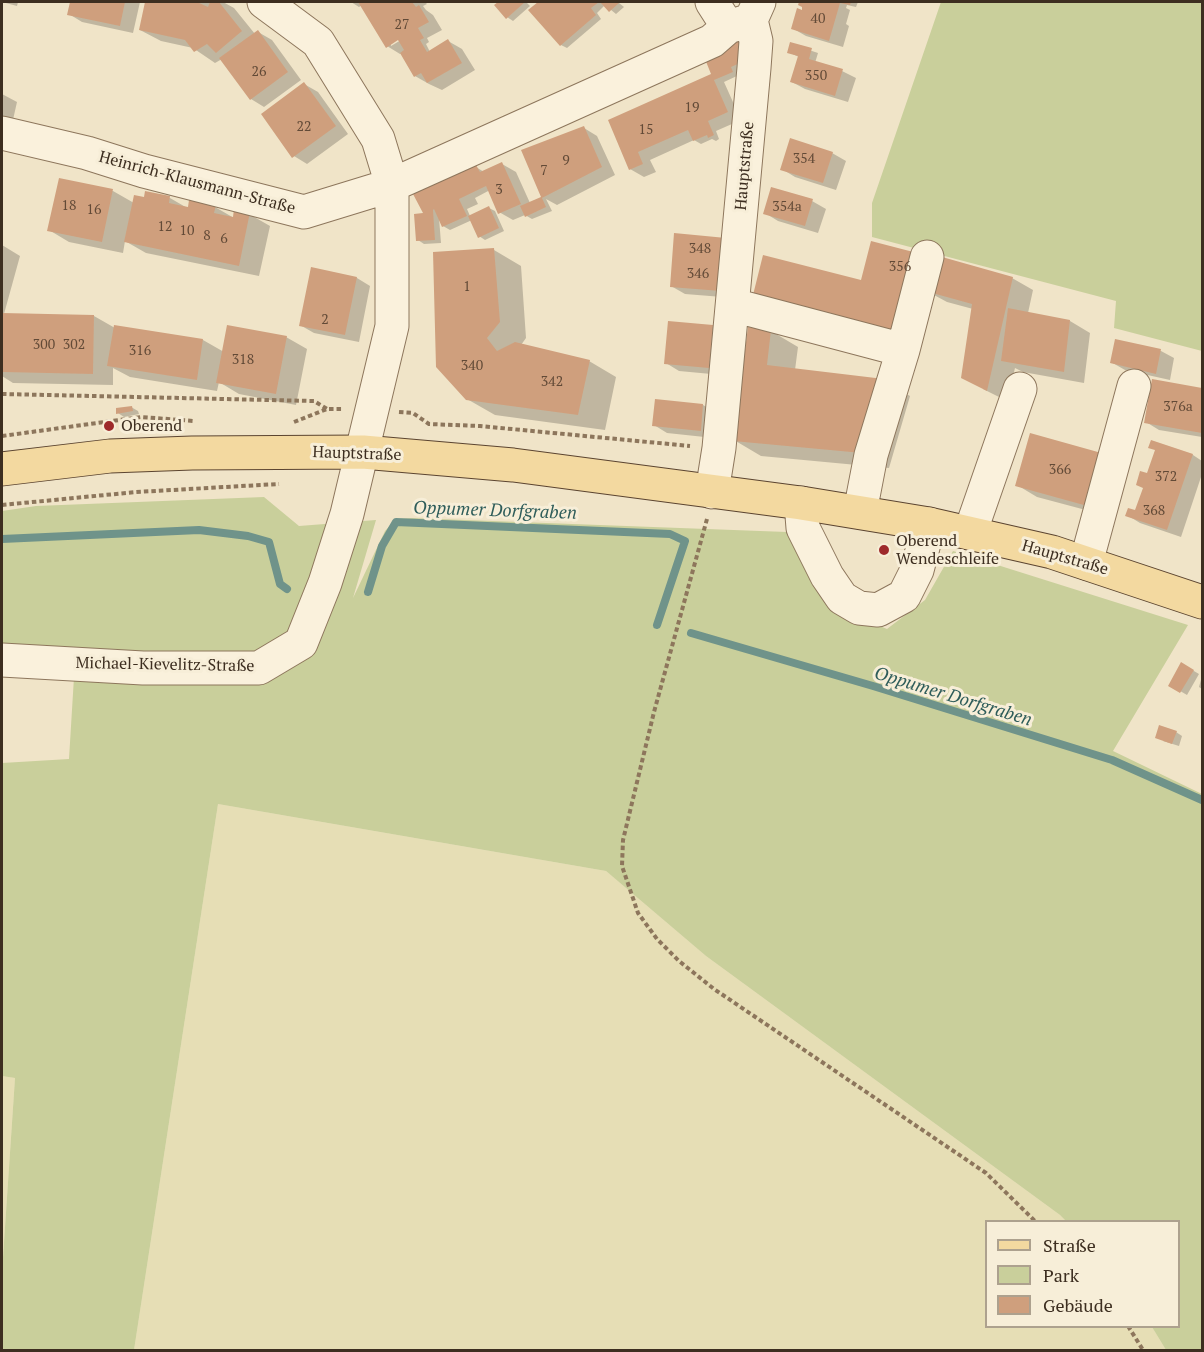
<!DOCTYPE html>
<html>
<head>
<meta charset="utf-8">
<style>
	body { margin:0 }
	#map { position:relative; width:1204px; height:1352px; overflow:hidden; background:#f0e4c8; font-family:"PT Serif",serif }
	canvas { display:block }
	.frame { position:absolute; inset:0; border:3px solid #3d2e20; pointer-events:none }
	.legend { position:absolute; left:985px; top:1220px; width:195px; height:108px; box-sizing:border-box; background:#f7eed8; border:2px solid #ada18e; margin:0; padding:8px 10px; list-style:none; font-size:18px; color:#3d2e20 }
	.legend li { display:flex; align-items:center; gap:12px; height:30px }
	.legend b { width:30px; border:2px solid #ada18e }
</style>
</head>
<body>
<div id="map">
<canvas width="1204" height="1352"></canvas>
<div class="frame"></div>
<ul class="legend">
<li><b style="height:8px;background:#f3d9a0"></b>Straße</li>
<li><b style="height:16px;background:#c9cf9b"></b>Park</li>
<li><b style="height:16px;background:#cf9f7d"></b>Gebäude</li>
</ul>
</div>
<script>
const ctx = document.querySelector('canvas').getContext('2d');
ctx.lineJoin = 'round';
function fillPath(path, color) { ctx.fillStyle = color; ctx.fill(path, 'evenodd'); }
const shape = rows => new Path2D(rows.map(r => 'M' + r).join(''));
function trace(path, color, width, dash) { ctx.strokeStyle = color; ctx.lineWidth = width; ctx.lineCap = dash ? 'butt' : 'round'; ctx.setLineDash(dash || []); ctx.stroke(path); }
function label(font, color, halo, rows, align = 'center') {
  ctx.font = font + ' "PT Serif",serif'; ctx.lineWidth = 6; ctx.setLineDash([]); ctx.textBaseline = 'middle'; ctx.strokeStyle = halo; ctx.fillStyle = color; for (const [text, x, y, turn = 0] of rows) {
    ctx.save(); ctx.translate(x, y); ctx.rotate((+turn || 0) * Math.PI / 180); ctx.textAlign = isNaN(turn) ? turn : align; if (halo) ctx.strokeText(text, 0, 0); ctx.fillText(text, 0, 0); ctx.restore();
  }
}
const farmland = shape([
	[218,804,606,871,706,956,1060,1215,1066,1221,986,1222,986,1326,1152,1327,1166,1350,134,1350],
	[2,1076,15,1078,2,1272]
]);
const green = shape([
	[941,2,1202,2,1202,351,1114,328,1116,301,872,237,872,203],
	[264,497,299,526,376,520,353,598,385,531,396,519,412,518,787,532,826,604,887,629,925,600,953,551,1188,625,1113,751,1202,794,1202,1350,1166,1350,1152,1327,1178,1326,1178,1222,1066,1221,1060,1215,706,956,606,871,218,804,134,1350,2,1350,2,1272,15,1078,2,1076,2,763,69,759,74,677,2,674,2,511,36,506]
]);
const shadow = shape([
	[2,2,18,2,17,6],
	[72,2,140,2,133,33,82,22,69,14],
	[146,2,223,2,234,8,255,34,258,32,272,40,301,80,264,107,251,99,222,59,215,63,193,48,161,41,140,30],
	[351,2,425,2,427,4,423,6,426,10,433,15,442,30,427,38,429,42,426,44,430,52,448,41,462,49,475,70,442,90,429,84,415,76,402,53,400,54,387,46,362,5,359,7],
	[404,35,406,37,391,46,391,42],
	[501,2,526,2,530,6,513,21,507,17,496,5],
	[540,2,621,2,619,3,624,7,616,14,605,5,597,13,601,19,567,48,561,45,530,10],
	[800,2,858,2,856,7,847,5,846,8,850,10,846,24,849,26,843,47,806,36,792,28,804,13,803,6,800,4],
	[791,44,818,53,815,63,842,71,856,78,848,102,805,89,792,82,799,57,788,52],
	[723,49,755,63,737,71,739,75,724,82,741,120,716,131,719,139,716,141,712,139,701,144,694,140,650,160,656,172,644,177,630,169,610,120,713,75],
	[304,84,318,92,348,134,307,164,294,156],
	[2,94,17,102,10,133,2,131],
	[584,128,597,136,615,175,557,205,546,199,552,211,532,219,525,215,513,220,499,212,490,190,475,198,478,204,467,209,470,216,489,208,495,211,504,231,485,240,479,236,472,220,450,230,443,226,439,218,441,243,424,244,418,240,425,214,476,167,484,172,502,164,516,172,530,203,543,197,523,151],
	[832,153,846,161,836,190,795,177,782,169],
	[60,180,113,191,134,203,145,199,146,193,170,198,189,209,215,207,234,218,249,214,270,226,259,276,146,253,125,241,123,253,69,242,49,230],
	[812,201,826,209,818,233,778,221,765,213],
	[676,235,735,298,685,294,671,286],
	[2,245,20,256,4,314,94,316,115,328,203,340,224,352,286,337,307,349,296,405,239,394,219,382,217,391,130,377,113,368,113,385,13,383,2,376],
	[494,250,521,266,526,338,521,345,589,361,616,377,605,430,495,415,467,399],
	[312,269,357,278,370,286,359,342,314,333,300,325],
	[1012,278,1033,290,1028,313,1070,321,1090,333,1084,383,1023,372,1015,368,1007,401,983,389,973,309,947,302,934,295,922,343,775,306,862,282],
	[712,327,726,334,722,375,679,371,666,363],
	[771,331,798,347,795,370,884,381,910,396,889,468,761,456,734,440],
	[1116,341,1161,351,1174,358,1170,380,1125,370,1111,362],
	[1153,380,1202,389,1202,437,1159,430,1146,422],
	[656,401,703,405,717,413,714,438,667,433,654,425],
	[131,407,138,411,139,414,124,417,118,413],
	[1031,435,1112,517,1037,497,1017,485],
	[1152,441,1193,455,1202,461,1202,474,1181,537,1140,523,1127,515,1136,512,1157,451],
	[1182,664,1199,674,1187,695,1170,685],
	[1202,676,1202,689,1199,687],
	[1176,732,1182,736,1179,746,1163,741]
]);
const stream = shape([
	[2,539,199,530,248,536,269,542,280,584,287,589],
	[368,592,382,546,396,522,670,534,685,541,657,625],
	[691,633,873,686,1112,760,1202,800]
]);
const building = shape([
	[70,2,125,2,120,26,67,15],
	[145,2,197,2,208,7,210,2,219,2,242,31,216,53,207,44,194,52,185,40,139,30],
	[358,2,412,2,416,7,419,5,429,22,418,28,424,38,420,40,427,52,448,39,462,63,427,83,421,73,414,77,400,53,404,50,398,40,386,48],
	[498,2,525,2,506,19,494,5],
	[538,2,599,2,591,8,596,15,560,46,528,10],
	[600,2,617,2,619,3,609,12],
	[799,2,851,2,850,5,840,3,829,41,791,29,797,8,802,10,802,7,798,5],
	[258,30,288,72,250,100,219,58],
	[741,40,749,59,731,67,733,72,714,80,728,112,708,121,714,135,708,138,707,135,693,141,688,130,638,152,643,164,629,170,608,120,711,74,705,59],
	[790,42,812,48,809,59,843,69,835,96,790,82,798,56,787,53],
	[304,82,336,126,292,158,261,114],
	[584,126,602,167,542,198,546,207,525,217,520,206,541,197,521,150],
	[790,138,833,152,823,183,780,170],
	[502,162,521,204,498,214,486,186,459,199,467,216,442,227,434,209,433,210,435,240,416,241,414,214,423,213,413,194,476,165,480,172],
	[59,178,113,189,102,242,47,231],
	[771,187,813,199,805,226,763,214],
	[145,191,170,196,169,203,188,207,189,200,216,205,214,213,233,217,234,209,250,212,239,266,124,242,134,195,144,197],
	[489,206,499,228,478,238,468,216],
	[674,233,726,238,721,291,670,287],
	[871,241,921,254,901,332,753,295,763,255,861,280],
	[494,248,500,322,487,338,497,351,515,342,590,360,578,415,466,400,436,367,433,252],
	[935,255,1013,277,987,391,961,378,972,304,925,291],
	[311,267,357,277,345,335,299,326],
	[1008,308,1070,320,1064,372,1001,361],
	[2,313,94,315,93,374,2,372],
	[668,321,713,325,709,368,664,364],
	[114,325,203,339,197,380,107,366],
	[227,325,287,336,276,394,216,383],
	[748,327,771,330,767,365,884,379,862,453,733,441],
	[1115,339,1161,349,1156,374,1110,363],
	[1152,379,1202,388,1202,433,1144,423],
	[655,399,703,404,701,431,652,426],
	[132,406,133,411,116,414,116,408],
	[1030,433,1105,454,1091,507,1015,486],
	[1151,440,1193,454,1167,530,1125,516,1128,508,1135,510,1143,488,1136,485,1140,471,1147,473,1155,450,1148,448],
	[1181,662,1194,670,1180,693,1168,686],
	[1159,725,1177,731,1172,744,1155,738]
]);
const path = shape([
	[2,394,314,401,327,409],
	[399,412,413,413,429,424,480,426,690,446],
	[294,422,327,409,344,409],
	[2,436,141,417,194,421],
	[2,505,136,492,279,484],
	[707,519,654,712,623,840,622,866,638,913,657,939,679,961,714,989,986,1173,1036,1222],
	[1128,1326,1143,1350]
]);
const minor = shape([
	[712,2,728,27],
	[2,133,87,153,144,171,304,212,392,185,712,41,728,27,751,20,759,2],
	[733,305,903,350,871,455,860,512],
	[903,350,927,257],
	[712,492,719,448,754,68,756,41,751,20],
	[801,503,803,528,827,576,842,598,859,608,878,610,904,596,917,570,929,524],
	[970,533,1020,389],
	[1086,563,1134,386],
	[2,660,143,668,259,668,301,643,325,583,347,514,392,326,392,185,378,139,318,42,264,2]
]);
const major = shape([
	[2,469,110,456,192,453,363,452,513,465,801,503,929,524,1052,552,1202,602]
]);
const markers = [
	[109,426,6,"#9e2a2b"],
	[884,550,6,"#9e2a2b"]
];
const numberNames = [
	["40",818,19],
	["27",402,25],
	["26",259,72],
	["350",816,76],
	["19",692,108],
	["22",304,127],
	["15",646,130],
	["354",804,159],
	["9",566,161],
	["7",544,171],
	["3",499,190],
	["18",69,206],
	["354a",787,207],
	["16",94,210],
	["12",165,227],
	["10",187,231],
	["8",207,236],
	["6",224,239],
	["348",700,249],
	["356",900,267],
	["346",698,274],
	["1",467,287],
	["2",325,320],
	["300",44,345],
	["302",74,345],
	["316",140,351],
	["318",243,360],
	["340",472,366],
	["342",552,382],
	["376a",1178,407],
	["366",1060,470],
	["372",1166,477],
	["368",1154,511]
];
const streetNames = [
	["Hauptstraße",745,166,-85],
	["Heinrich-Klausmann-Straße",197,183,15],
	["Hauptstraße",357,454,2],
	["Hauptstraße",1065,558,16],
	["Michael-Kievelitz-Straße",165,665,1]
];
const poiNames = [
	["Oberend",121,426],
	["Oberend",896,541],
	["Wendeschleife",896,559]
];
const waterNames = [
	["Oppumer Dorfgraben",495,511,2],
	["Oppumer Dorfgraben",953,697,17]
];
fillPath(farmland, '#e6deb5');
fillPath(green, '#c9cf9b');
fillPath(shadow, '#0003');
trace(stream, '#6f938a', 8);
fillPath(building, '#cf9f7d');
trace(minor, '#8d765c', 35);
trace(major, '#5b4430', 35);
trace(path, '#8d765c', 4, [4.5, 3]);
trace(minor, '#faf1dc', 33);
trace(major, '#f3d9a0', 33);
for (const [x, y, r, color] of markers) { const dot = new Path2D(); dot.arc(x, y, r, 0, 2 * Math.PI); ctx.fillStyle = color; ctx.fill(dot); trace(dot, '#f7eed8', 2); }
label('14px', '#624a37', null, numberNames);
label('16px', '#3d2e20', '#f7eed8', streetNames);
label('16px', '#3d2e20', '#f7eed8', poiNames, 'left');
label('italic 18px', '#2f5d5a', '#f7eed8', waterNames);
</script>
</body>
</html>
